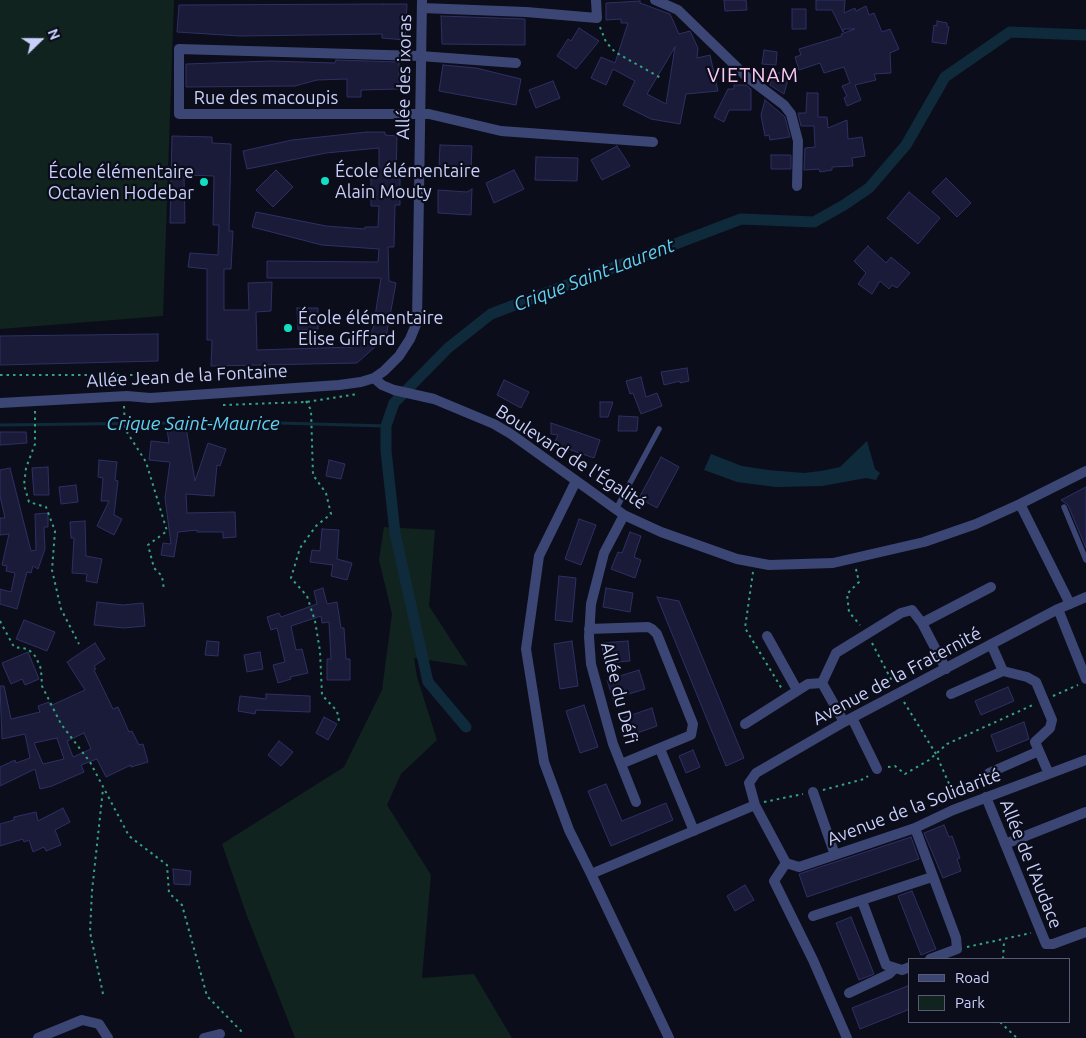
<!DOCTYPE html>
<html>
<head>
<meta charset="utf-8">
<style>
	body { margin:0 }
	#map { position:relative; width:1086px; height:1038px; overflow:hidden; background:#0c0d1a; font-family:Ubuntu,sans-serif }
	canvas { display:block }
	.legend { position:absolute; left:908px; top:958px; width:162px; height:65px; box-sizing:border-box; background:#0c0d1a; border:1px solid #585b74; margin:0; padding:6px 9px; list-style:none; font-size:15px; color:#c9d0fb }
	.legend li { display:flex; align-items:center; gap:10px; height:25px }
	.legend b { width:25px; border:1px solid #585b74 }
	.north { position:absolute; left:15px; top:15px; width:50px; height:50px; -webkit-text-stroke:4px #0c0d1a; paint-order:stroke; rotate:68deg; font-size:14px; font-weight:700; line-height:20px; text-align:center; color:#c9d0fb }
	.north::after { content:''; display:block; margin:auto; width:18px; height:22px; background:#c9d0fb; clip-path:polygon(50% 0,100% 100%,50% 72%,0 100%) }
</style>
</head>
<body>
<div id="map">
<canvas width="1086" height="1038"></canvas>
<ul class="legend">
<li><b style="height:6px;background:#3b4675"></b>Road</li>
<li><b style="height:14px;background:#10231e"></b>Park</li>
</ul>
<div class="north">N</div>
</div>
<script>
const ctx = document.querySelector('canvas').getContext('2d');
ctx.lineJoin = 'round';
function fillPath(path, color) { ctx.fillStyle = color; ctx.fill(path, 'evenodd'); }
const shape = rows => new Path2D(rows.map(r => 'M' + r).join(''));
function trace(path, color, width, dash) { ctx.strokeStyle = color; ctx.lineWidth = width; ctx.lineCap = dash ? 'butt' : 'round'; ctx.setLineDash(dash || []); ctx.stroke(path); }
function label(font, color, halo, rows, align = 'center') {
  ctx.font = font + ' Ubuntu,sans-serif'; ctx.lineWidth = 4.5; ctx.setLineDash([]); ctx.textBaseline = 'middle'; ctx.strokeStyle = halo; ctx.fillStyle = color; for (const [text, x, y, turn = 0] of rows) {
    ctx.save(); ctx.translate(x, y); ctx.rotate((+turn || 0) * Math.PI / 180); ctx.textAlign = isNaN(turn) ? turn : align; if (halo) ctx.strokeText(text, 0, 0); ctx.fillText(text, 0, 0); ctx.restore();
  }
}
const green = shape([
	[0,0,174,0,163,316,0,329],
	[384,527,435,530,429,606,468,666,414,658,417,677,437,740,401,774,387,805,431,875,422,978,474,974,512,1038,295,1038,247,916,222,844,344,767,382,690,392,614,379,560]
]);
const water = shape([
	[867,441,875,469,880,473,876,480,866,478,822,486,776,487,737,482,704,470,711,454,742,466,768,470,804,473,821,471,840,467]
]);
const stream = shape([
	[0,425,243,422,386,426]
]);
const canal = shape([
	[466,727,428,682,395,533,386,451,386,426,394,403,448,348,491,314,741,219,814,222,844,205,869,188,906,145,945,77,1010,32,1086,35]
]);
const building = shape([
	[724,0,746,0,747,10,725,11,724,0],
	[816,0,845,0,844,13,855,8,856,11,866,6,869,15,874,13,882,32,890,29,899,49,890,53,891,73,874,74,876,80,855,85,861,100,847,106,844,98,847,96,842,86,850,83,844,67,824,73,820,63,799,70,795,57,801,55,799,49,842,36,841,34,855,29,844,29,843,32,832,10,816,10,816,0],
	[640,1,640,3,670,14,679,34,690,31,698,48,697,58,710,55,718,91,686,94,680,124,651,119,623,105,635,81,613,69,606,85,591,78,601,57,615,63,628,23,621,23,621,19,606,20,606,3,640,1],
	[675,47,666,104,647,94,675,47],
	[383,4,407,4,405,40,382,38,382,34,240,36,177,32,179,5,383,4],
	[792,9,806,9,806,29,792,29,792,9],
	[441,16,525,19,525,45,442,44,441,16],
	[937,21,947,23,947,27,949,27,946,44,932,42,934,25,937,26,937,21],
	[579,28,599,41,576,69,557,56,568,39,571,41,579,28],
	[764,50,777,52,776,65,762,64,764,50],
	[336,60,399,62,399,89,361,90,361,97,347,97,347,79,317,80,295,86,186,87,186,64,271,61,335,63,336,60],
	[443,65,476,68,521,79,516,105,439,91,443,65],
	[774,71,789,76,784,94,770,85,774,71],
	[553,81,560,98,536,108,529,90,553,81],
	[734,85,746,85,751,89,751,110,729,110,724,122,714,117,728,89,734,89,734,85],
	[807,93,818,93,818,117,827,117,828,128,847,120,848,139,862,137,865,156,852,158,853,166,832,167,832,170,820,172,819,169,804,170,805,148,815,147,814,126,801,126,798,113,806,113,807,93],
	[765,100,785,117,790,137,770,140,769,135,765,136,761,115,765,100],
	[367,132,385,132,385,135,397,136,396,177,400,177,400,205,395,205,394,247,388,247,389,281,396,283,386,337,357,363,211,366,212,340,207,340,207,269,188,267,190,253,218,255,219,225,213,225,214,176,184,175,185,223,170,223,172,136,212,137,212,143,231,144,229,231,233,231,231,269,224,269,224,310,249,310,248,283,272,282,271,311,256,312,257,350,353,347,373,329,381,278,267,278,267,261,378,262,379,249,322,245,252,227,256,212,326,226,365,229,365,227,378,227,379,206,371,206,371,169,379,169,379,148,326,153,247,169,243,151,292,140,367,132],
	[440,145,472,146,471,169,439,168,440,145],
	[617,146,630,166,602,180,591,160,617,146],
	[771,155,791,155,791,169,771,169,771,155],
	[536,157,578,158,577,181,535,180,536,157],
	[276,170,293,187,273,207,256,190,276,170],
	[514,170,524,189,494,203,486,183,514,170],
	[946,178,971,203,957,217,932,192,946,178],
	[472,189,471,215,438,213,438,190,467,192,472,189],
	[909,192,940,218,918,244,887,218,909,192],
	[868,246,886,263,891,257,910,273,897,288,892,285,889,289,880,281,872,294,858,284,866,273,854,261,868,246],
	[297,308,318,308,318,329,298,330,297,308],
	[158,334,158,361,0,365,0,336,158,334],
	[687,368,689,381,680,383,680,381,664,385,661,372,687,368],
	[641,377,646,397,657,393,662,406,641,414,633,393,630,394,626,381,641,377],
	[504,380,529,392,521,408,497,395,504,380],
	[600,402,613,402,608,417,600,417,600,402],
	[619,416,638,417,637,431,618,431,619,416],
	[551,423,600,440,594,458,554,444,558,435,551,434,551,423],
	[186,427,195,481,208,443,226,449,220,466,217,465,214,496,186,494,187,513,235,512,236,537,223,538,223,532,197,532,197,530,178,532,174,557,161,555,163,543,171,544,165,498,170,462,149,460,151,441,169,443,167,429,186,427],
	[0,432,26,432,27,443,0,445,0,432],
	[661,457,679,467,657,508,639,498,661,457],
	[99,460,117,462,115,480,118,481,114,515,122,519,114,535,97,526,109,501,101,501,103,478,98,477,99,460],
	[329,460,345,464,341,479,326,476,329,460],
	[48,467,49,495,34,495,32,468,48,467],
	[10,468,31,551,36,550,35,514,48,513,48,527,44,527,45,549,38,569,33,566,31,573,27,572,17,609,0,604,0,589,11,592,15,573,6,571,7,566,2,565,9,534,0,535,0,518,5,518,0,496,0,470,10,468],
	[76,485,78,502,61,504,59,487,76,485],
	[1086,487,1086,548,1068,505,1061,500,1086,487],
	[579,519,596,525,581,565,565,559,579,519],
	[85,521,86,556,102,559,97,583,86,581,87,574,72,573,74,538,71,538,70,522,85,521],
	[322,529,339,530,337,559,352,563,347,580,331,576,333,565,310,562,312,550,320,551,322,529],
	[630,532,641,536,634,557,641,560,635,578,611,569,618,552,622,553,630,532],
	[559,576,576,578,572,622,555,620,559,576],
	[323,588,327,604,337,602,341,628,344,628,346,659,350,659,350,680,327,680,327,659,331,659,329,622,322,623,321,616,291,626,296,650,302,649,308,673,290,677,291,679,278,683,273,665,285,662,277,628,271,630,267,617,279,613,281,617,317,604,314,591,323,588],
	[606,588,633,593,630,612,603,607,606,588],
	[657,597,679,601,744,758,726,766,657,597],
	[97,602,123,605,143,603,145,626,124,628,94,625,97,602],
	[24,620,55,632,47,651,16,639,24,620],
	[207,641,219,642,218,656,205,655,207,641],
	[572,641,578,686,560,689,554,644,572,641],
	[628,641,630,661,604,663,602,643,628,641],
	[95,643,105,659,94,666,96,669,94,670,113,709,118,707,129,732,132,731,139,745,143,744,148,762,131,767,131,765,106,777,97,759,81,765,84,772,52,786,40,789,35,769,0,786,0,767,15,760,16,763,30,758,25,734,2,739,0,686,4,686,11,719,40,712,38,706,49,702,50,706,85,690,67,662,95,643],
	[84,733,91,749,73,757,67,741,84,733],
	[57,738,64,759,43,764,34,743,57,738],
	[28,652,39,679,25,685,22,679,11,684,2,663,28,652],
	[260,652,263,669,247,672,244,655,260,652],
	[639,670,645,689,613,699,607,680,639,670],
	[1008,687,1014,701,981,715,975,701,1008,687],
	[266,694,310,696,310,712,256,710,255,714,238,711,240,696,266,699,266,694],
	[584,705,598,747,580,753,566,711,584,705],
	[652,708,657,726,626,737,620,719,652,708],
	[324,717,337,724,328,740,316,733,324,717],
	[1024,722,1029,739,997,752,991,735,1024,722],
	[279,741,293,752,281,766,268,755,279,741],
	[693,750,700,767,686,773,679,756,693,750],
	[606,784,622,821,666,803,673,820,611,846,588,791,606,784],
	[63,808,70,822,55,830,61,845,46,851,44,847,33,852,29,840,24,842,23,839,0,846,0,824,14,820,14,817,36,812,38,821,63,808],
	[944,825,949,837,952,836,960,858,957,859,961,871,943,878,924,833,944,825],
	[911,837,919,859,807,897,799,874,911,837],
	[173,869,191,871,190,885,174,884,173,869],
	[745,885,754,900,735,911,727,896,745,885],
	[912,891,936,949,921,955,898,896,912,891],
	[851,917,874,974,859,980,836,923,851,917],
	[910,985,910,1009,860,1029,852,1008,910,985]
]);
const path = shape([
	[600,27,606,42,615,52,661,78],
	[0,375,154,375,171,386],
	[306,401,311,410,313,475,326,493,331,514,316,526,300,548,291,578,307,596,315,621,320,651,322,695,337,711,339,721],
	[223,405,306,402,358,394],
	[124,406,125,429,146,462,167,531,148,545,154,568,162,576,164,590],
	[35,411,35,444,26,468,24,485,29,502,46,507,55,531,52,570,61,609,79,644],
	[856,569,859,582,847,594,849,612,860,625],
	[753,572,745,628,782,689],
	[0,621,14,647,28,649,36,657,41,669,42,686,61,724,90,762,129,836,167,865,169,893,182,905,207,996,242,1032],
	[872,643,893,683],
	[1053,696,1078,685],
	[904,702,936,754,950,786,951,798],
	[888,767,895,766,905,774,929,760,947,744,1035,704],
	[823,790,864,779,868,776],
	[764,802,803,794],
	[967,947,1031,933],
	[1003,959,1004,942],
	[103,994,90,932,92,891,103,789],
	[1000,1022,1017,1038]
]);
const lane = shape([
	[1064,507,1086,560],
	[616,509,659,429]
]);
const street = shape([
	[655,0,678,10,747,77,784,105,791,114,798,141,797,186],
	[422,8,526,12,597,18,596,0],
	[516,63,420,56,179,49,179,114,429,114,501,131,653,142],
	[374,378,382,385,394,390,434,399,494,424,511,434,624,515,661,532,737,559,769,565,833,563,924,542,976,524,1020,504,1070,604],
	[0,403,127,396,150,398,339,385,361,382,374,378,384,371,399,356,410,339,417,322,422,0],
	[576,481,539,556,526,649,544,762,569,830,591,874,755,805],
	[1020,504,1086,471],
	[624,515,604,553,591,604,589,637,591,664,603,708,613,744,636,802],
	[1086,597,1058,609,844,722,756,773,749,783,755,805,786,863,799,867,915,828,953,810,1086,760],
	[1058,609,1086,679],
	[922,623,991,587],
	[589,629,648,627,652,629,657,634,693,724,691,735,621,764],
	[767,636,797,690],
	[991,644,1003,671,1027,677,1036,682,1052,720,1050,728,1035,742,1049,774],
	[822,683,836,653,901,613,912,610,922,623,946,669],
	[951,694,1003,671],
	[852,718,877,769],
	[745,724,808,684,822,683,844,722],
	[660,749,694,831],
	[989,773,1039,751],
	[813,792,835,855],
	[986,797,1046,944,1053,944,1086,932],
	[915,828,956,938,957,949,930,959],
	[1005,844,1086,812],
	[786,863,774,881,813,960,847,1038],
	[591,874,669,1038],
	[862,901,886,965,902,970,910,967],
	[813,916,932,877],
	[849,993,889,974,894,969],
	[38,1038,82,1020,99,1024,108,1038],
	[204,1038,220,1034]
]);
const markers = [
	[325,181,5,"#12dec2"],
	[204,182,5,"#12dec2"],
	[288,328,5,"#12dec2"]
];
const streetNames = [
	["Allée des ixoras",404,77,-89],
	["Rue des macoupis",266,98],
	["Allée Jean de la Fontaine",187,376,-3],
	["Boulevard de l'Égalité",571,457,33],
	["Avenue de la Fraternité",897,676,-28],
	["Allée du Défi",619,693,76],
	["Avenue de la Solidarité",914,807,-21],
	["Allée de l'Audace",1031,864,68]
];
const poiNames = [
	["École élémentaire",335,171],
	["Alain Mouty",335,192],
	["École élémentaire",194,172,"right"],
	["Octavien Hodebar",194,193,"right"],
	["École élémentaire",298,318],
	["Elise Giffard",298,339]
];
const waterNames = [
	["Crique Saint-Laurent",594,275,-21],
	["Crique Saint-Maurice",193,424]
];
const quarterNames = [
	["VIETNAM",753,75]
];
fillPath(green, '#10231e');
fillPath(water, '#0f2b3b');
trace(stream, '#0f2b3b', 3);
trace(canal, '#0f2b3b', 11);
fillPath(building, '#1a1b39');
trace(building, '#2e3064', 1);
trace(path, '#35a382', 2, [2.5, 4]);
trace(lane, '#3b4675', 5.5);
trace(street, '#3b4675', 10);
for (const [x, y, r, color] of markers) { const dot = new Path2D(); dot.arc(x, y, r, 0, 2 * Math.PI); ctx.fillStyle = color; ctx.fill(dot); trace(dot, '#0c0d1a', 2); }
label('18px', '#c9d0fb', '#0c0d1a', streetNames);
label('18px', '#c9d0fb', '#0c0d1a', poiNames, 'left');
label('italic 19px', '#60d2f2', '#0c0d1a', waterNames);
ctx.letterSpacing = '1px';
label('20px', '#fbcbf5', '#0c0d1a', quarterNames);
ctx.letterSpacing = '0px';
</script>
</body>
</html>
